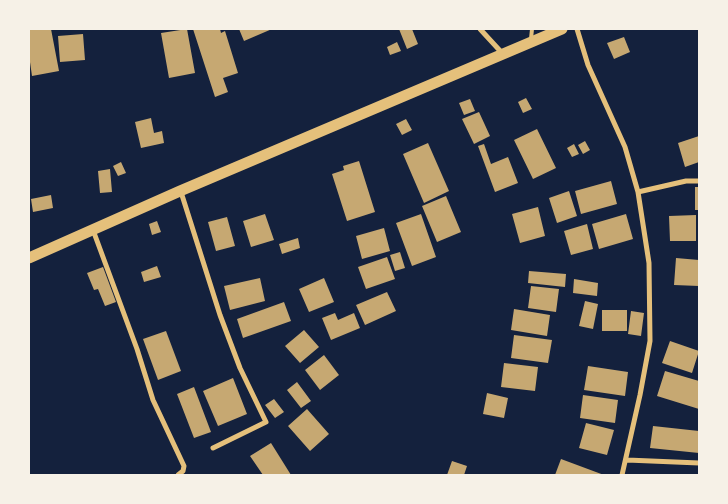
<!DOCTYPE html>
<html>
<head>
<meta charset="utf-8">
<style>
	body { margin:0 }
	#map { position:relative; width:728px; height:504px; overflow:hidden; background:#14213d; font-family:"Asap Condensed",sans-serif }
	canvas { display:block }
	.frame { position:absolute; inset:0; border:30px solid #f6f1e7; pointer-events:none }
</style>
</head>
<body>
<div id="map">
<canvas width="728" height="504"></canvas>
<div class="frame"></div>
</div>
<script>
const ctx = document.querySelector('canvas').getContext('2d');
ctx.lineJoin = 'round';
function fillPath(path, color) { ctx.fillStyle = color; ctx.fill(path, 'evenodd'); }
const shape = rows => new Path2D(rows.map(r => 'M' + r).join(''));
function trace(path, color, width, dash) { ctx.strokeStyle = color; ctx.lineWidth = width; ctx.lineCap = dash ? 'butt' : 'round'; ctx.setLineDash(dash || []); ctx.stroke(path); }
const building = shape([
	[29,29,51,29,59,71,32,76,29,55],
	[187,29,195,73,169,78,161,33],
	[193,29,220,29,221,33,225,31,238,73,223,78,228,92,215,97],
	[239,29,272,29,244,41],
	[399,29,412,29,418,44,407,49],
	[83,34,85,60,60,62,58,36],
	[624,37,630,52,614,59,607,43],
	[397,42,401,51,390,55,387,47],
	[526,98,532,109,523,113,518,102],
	[470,99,475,111,464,115,459,103],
	[479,112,490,136,474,144,462,119],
	[151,118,154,133,162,131,164,143,141,148,135,122],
	[406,119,412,130,402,135,396,124],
	[537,129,556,168,533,179,514,140],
	[699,136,699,162,685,167,678,143],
	[585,141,590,150,583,154,578,145],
	[428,143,449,191,424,203,403,154],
	[484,144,491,164,508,157,518,183,495,192,478,146],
	[574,144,579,154,572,157,567,148],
	[359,161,375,212,347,221,332,174,344,170,343,166],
	[121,162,126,173,118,176,113,166],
	[110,169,112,192,100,193,98,171],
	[611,181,617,204,581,214,575,191],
	[695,187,699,187,699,210,695,210],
	[569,191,577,216,557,223,549,198],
	[51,195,53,208,33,212,31,199],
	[446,196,461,232,437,242,422,206],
	[538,207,545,236,520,243,512,214],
	[265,214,274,240,251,247,243,221],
	[421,214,436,257,412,266,396,223],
	[626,214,633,239,599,249,592,224],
	[696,215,696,241,670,241,669,216],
	[227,217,235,246,216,251,208,222],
	[157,221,161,232,152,235,149,224],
	[587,224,593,249,571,255,564,231],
	[384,228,390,251,362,259,356,236],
	[298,238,300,248,282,254,279,244],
	[400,252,405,268,395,271,390,255],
	[387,257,395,279,366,289,358,267],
	[676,258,699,260,699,286,674,285],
	[157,266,161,277,144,282,141,272],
	[103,267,116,302,105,306,98,289,94,290,87,273],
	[529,271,566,274,565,287,528,283],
	[260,278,265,301,230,310,224,286],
	[324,278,334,302,309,312,299,289],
	[574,279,598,283,597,296,573,293],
	[531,286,559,289,556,312,528,308],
	[387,292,396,311,365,325,356,305],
	[585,301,598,304,593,329,579,326],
	[284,302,291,321,243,338,237,319],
	[514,309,550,315,547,336,511,330],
	[602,310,627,310,627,331,602,331],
	[631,311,644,313,641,336,628,334],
	[335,313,338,320,354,313,360,328,331,340,322,318],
	[304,330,319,347,300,363,285,346],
	[166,331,181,371,158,380,143,339],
	[514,335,552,340,548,363,511,358],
	[670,341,699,351,692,373,662,363],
	[324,355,339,375,320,390,305,370],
	[504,363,538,367,535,391,501,387],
	[588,366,628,372,625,396,584,390],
	[665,371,699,381,699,409,657,396],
	[233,378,247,414,218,426,203,391],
	[297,382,311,401,301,408,287,390],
	[194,387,211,432,194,438,177,394],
	[487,393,508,398,504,418,483,414],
	[583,395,618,400,615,423,580,418],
	[274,399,284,412,275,418,265,405],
	[307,409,329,434,310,451,288,426],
	[586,423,614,430,607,455,579,448],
	[653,426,699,431,699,453,650,448],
	[271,443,291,475,263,475,250,456],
	[561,459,604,475,555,475],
	[452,461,467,466,464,475,447,475]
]);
const service = shape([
	[531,39,532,29]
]);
const minor = shape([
	[480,29,503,54],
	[577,29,588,65,625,147,638,192,649,263,650,341,640,395,622,475],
	[181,192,220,315,240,368,266,422,213,448],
	[638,192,686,181,699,181],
	[93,230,137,349,153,400,184,466,183,471,178,475],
	[627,460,699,463]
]);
const primary = shape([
	[29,258,180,191,562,29]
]);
fillPath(building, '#c6a872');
trace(service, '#e5c07b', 4);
trace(minor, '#e5c07b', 5);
trace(primary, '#e5c07b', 11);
</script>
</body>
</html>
